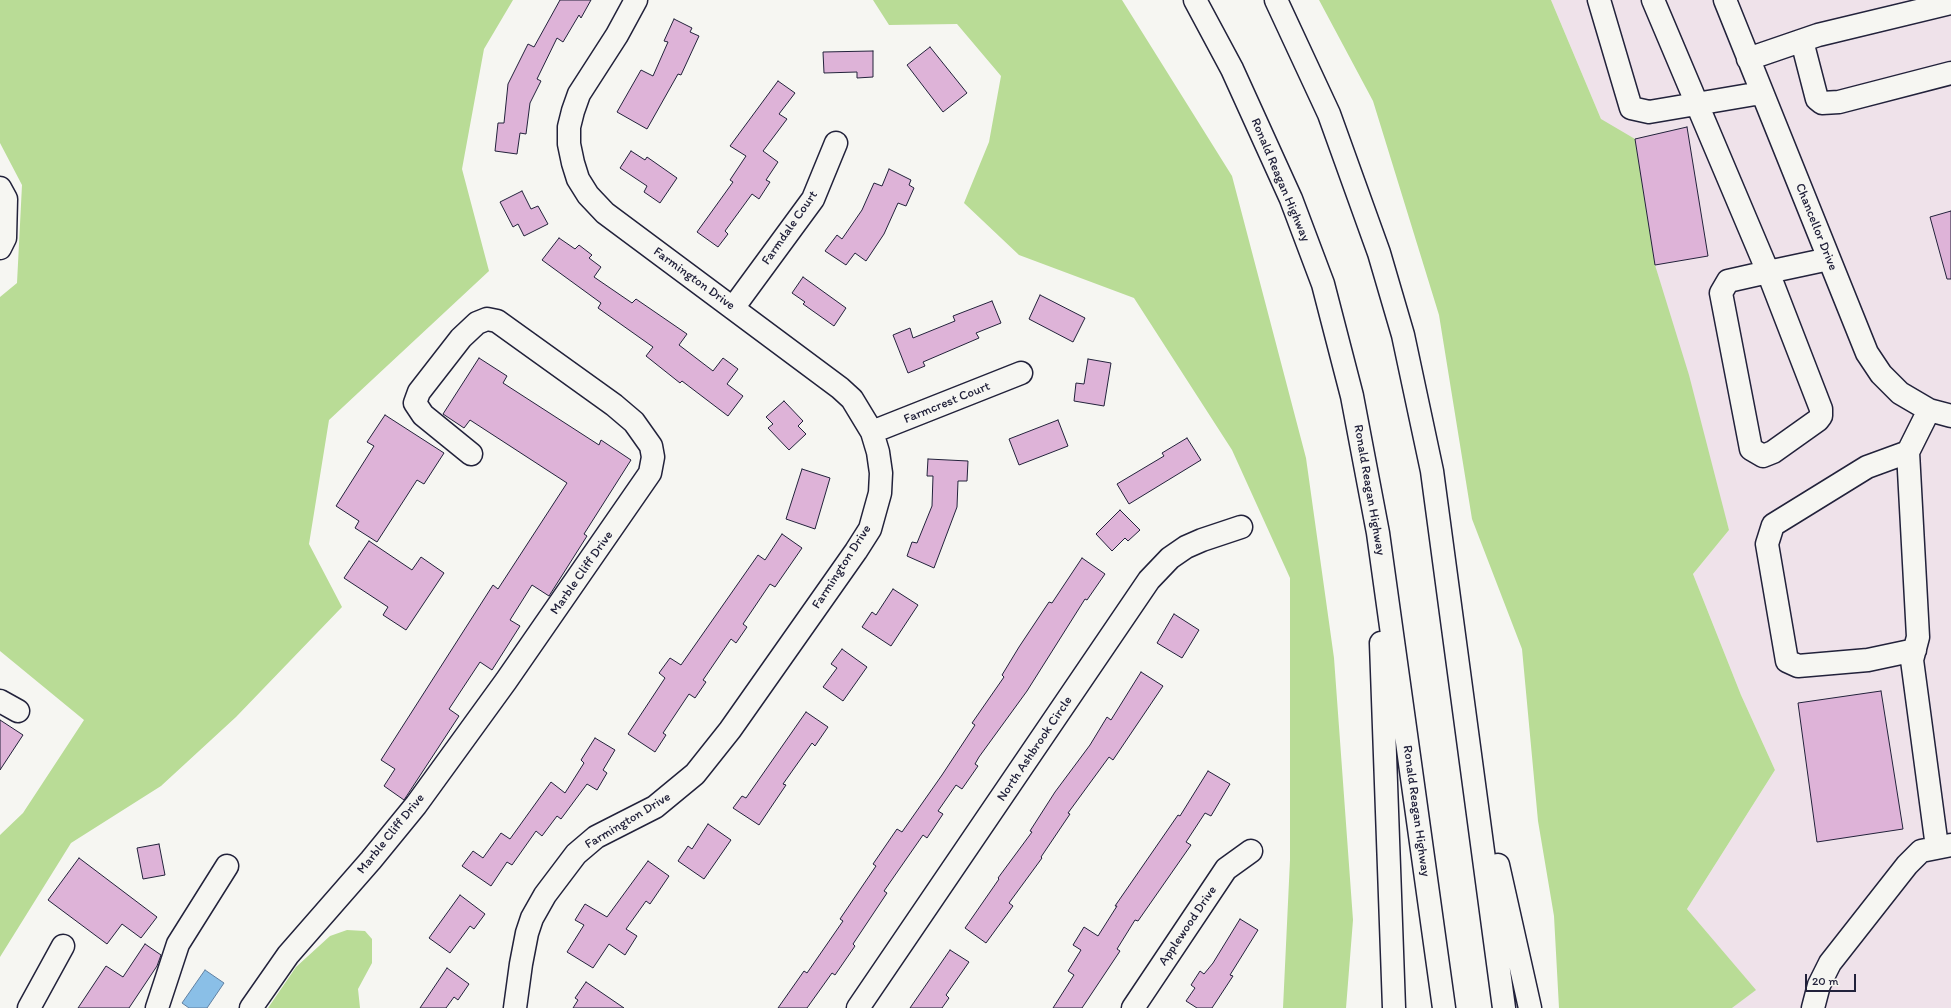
<!DOCTYPE html>
<html>
<head>
<meta charset="utf-8">
<style>
	body { margin:0 }
	#map { position:relative; width:1951px; height:1008px; overflow:hidden; background:#f6f6f2; font-family:Itim,sans-serif }
	canvas { display:block }
	.scale { position:absolute; left:1805px; top:974px; width:51px; height:18px; box-sizing:border-box; border:2px solid #22223b; border-top:0; padding-left:5px; font-size:12px; line-height:14px; white-space:nowrap; color:#22223b; -webkit-text-stroke:3px #f6f6f2; paint-order:stroke }
</style>
</head>
<body>
<div id="map">
<canvas width="1951" height="1008"></canvas>
<div class="scale">20 m</div>
</div>
<script>
const ctx = document.querySelector('canvas').getContext('2d');
ctx.lineJoin = 'round';
function fillPath(path, color) { ctx.fillStyle = color; ctx.fill(path, 'evenodd'); }
const shape = rows => new Path2D(rows.map(r => 'M' + r).join(''));
function trace(path, color, width, dash) { ctx.strokeStyle = color; ctx.lineWidth = width; ctx.lineCap = dash ? 'butt' : 'round'; ctx.setLineDash(dash || []); ctx.stroke(path); }
function label(font, color, halo, rows, align = 'center') {
  ctx.font = font + ' Itim,sans-serif'; ctx.lineWidth = 3.5; ctx.setLineDash([]); ctx.textBaseline = 'middle'; ctx.strokeStyle = halo; ctx.fillStyle = color; for (const [text, x, y, turn = 0] of rows) {
    ctx.save(); ctx.translate(x, y); ctx.rotate((+turn || 0) * Math.PI / 180); ctx.textAlign = isNaN(turn) ? turn : align; if (halo) ctx.strokeText(text, 0, 0); ctx.fillText(text, 0, 0); ctx.restore();
  }
}
const built = shape([
	[1551,0,1951,0,1951,1008,1732,1008,1755,990,1687,909,1775,770,1741,695,1693,574,1729,530,1601,119]
]);
const green = shape([
	[0,0,513,0,484,49,462,169,489,271,329,420,309,544,342,607,236,717,161,786,71,843,0,957,0,835,23,813,84,720,0,651,0,297,17,283,22,185,0,143],
	[873,0,1122,0,1232,176,1306,458,1334,658,1353,920,1346,1008,1283,1008,1290,860,1290,578,1232,450,1134,298,1019,255,964,203,989,142,1001,76,957,24,889,25],
	[1319,0,1551,0,1601,119,1635,139,1655,265,1689,375,1729,530,1693,574,1741,695,1775,770,1687,909,1756,990,1732,1008,1559,1008,1554,916,1538,821,1522,649,1472,519,1439,315,1373,101],
	[347,930,365,931,372,939,372,963,358,989,360,1008,268,1008,296,967,330,936]
]);
const water = shape([
	[205,970,224,983,207,1008,189,1008,182,1003,205,970]
]);
const building = shape([
	[560,0,591,0,581,18,579,15,563,42,557,38,537,79,541,81,530,103,526,134,520,133,517,154,495,151,498,123,504,123,508,84,528,44,534,47,560,0],
	[674,19,692,28,690,32,699,36,681,75,678,74,647,129,617,112,641,70,653,76,668,42,664,41,674,19],
	[930,47,967,93,943,112,907,65,930,47],
	[873,51,873,77,857,78,857,72,824,73,823,52,873,51],
	[778,81,795,93,779,114,787,119,763,151,778,162,766,180,770,182,759,199,752,194,725,231,728,234,718,247,697,232,733,182,730,180,746,156,730,146,778,81],
	[1687,127,1708,256,1655,265,1635,139,1687,127],
	[631,151,645,160,647,157,677,178,660,203,644,192,647,186,620,168,631,151],
	[889,169,911,180,909,185,914,188,906,206,898,203,884,234,866,261,855,253,846,265,825,251,837,235,842,239,862,210,874,183,882,186,889,169],
	[522,191,531,209,538,206,548,224,524,236,518,224,513,227,500,202,522,191],
	[1951,211,1951,279,1947,279,1930,217,1951,211],
	[559,238,575,249,579,245,592,255,589,258,601,267,594,277,632,303,636,299,687,334,679,345,713,371,723,358,738,369,727,384,743,396,728,416,682,381,680,383,646,356,653,347,598,308,601,303,542,260,559,238],
	[803,277,846,308,834,326,803,304,805,302,792,293,803,277],
	[1040,295,1085,318,1073,342,1029,319,1040,295],
	[992,301,1001,323,976,333,979,338,923,362,925,366,908,373,893,335,910,328,913,338,955,321,953,316,992,301],
	[479,358,507,376,503,383,599,445,601,440,631,460,584,534,587,536,549,596,532,585,510,620,520,626,492,670,480,662,449,709,459,716,404,800,384,786,395,769,381,760,493,585,498,589,567,483,470,420,464,428,443,414,479,358],
	[1088,359,1111,363,1104,406,1074,401,1076,383,1084,384,1088,359],
	[784,401,803,421,798,426,806,434,789,450,768,428,773,424,766,417,784,401],
	[385,415,444,453,424,484,417,480,377,542,355,528,359,521,336,506,374,446,367,442,385,415],
	[1058,420,1068,446,1019,465,1009,439,1058,420],
	[1187,438,1201,460,1129,504,1117,484,1164,456,1162,453,1187,438],
	[928,459,968,461,967,481,958,481,957,507,934,568,907,556,912,542,917,543,932,506,933,476,927,476,928,459],
	[802,469,830,478,815,529,786,519,802,469],
	[1120,510,1140,530,1128,541,1125,538,1112,551,1096,534,1120,510],
	[782,534,802,548,775,587,770,584,743,624,747,627,736,643,731,639,703,680,706,682,695,698,689,694,663,733,666,735,655,752,628,734,665,678,659,673,670,658,681,665,758,555,765,560,782,534],
	[369,541,412,570,421,557,444,573,406,630,383,615,388,607,344,578,369,541],
	[1082,558,1105,574,1087,600,1085,599,1027,691,979,757,975,764,978,766,962,789,956,785,938,811,943,814,927,838,923,835,884,891,887,893,853,944,855,946,835,975,832,973,807,1008,778,1008,804,971,807,973,843,921,840,919,876,866,873,864,897,829,902,832,942,775,975,725,972,723,1004,677,1002,675,1019,647,1049,602,1052,603,1082,558],
	[893,589,918,605,891,646,862,627,872,612,876,615,893,589],
	[1174,614,1199,630,1182,658,1157,643,1174,614],
	[842,649,867,667,843,701,823,687,837,668,831,664,842,649],
	[1141,672,1163,686,1113,760,1109,757,1068,813,1070,814,1041,857,1042,858,1009,903,1013,906,986,943,965,928,999,879,998,878,1032,832,1030,831,1055,792,1090,745,1107,717,1111,720,1141,672],
	[1881,691,1903,829,1817,842,1798,703,1881,691],
	[806,712,828,727,815,746,812,743,783,784,786,785,759,825,733,808,742,796,746,798,806,712],
	[0,720,23,735,0,770,0,720],
	[595,738,615,750,603,770,607,773,597,790,587,784,561,819,557,816,542,836,536,831,512,865,507,862,491,886,462,866,473,851,483,858,501,833,510,839,551,782,565,793,584,763,581,760,595,738],
	[1208,771,1230,784,1211,816,1205,813,1186,842,1191,845,1138,921,1135,920,1117,949,1120,951,1082,1008,1053,1008,1074,975,1068,971,1081,950,1073,945,1084,927,1098,936,1117,906,1115,906,1178,815,1180,816,1208,771],
	[708,824,731,840,704,879,678,861,688,846,692,849,708,824],
	[159,844,165,875,143,879,137,848,159,844],
	[79,858,157,917,141,938,122,924,107,944,48,900,79,858],
	[648,861,669,876,650,904,646,901,626,929,637,936,625,955,609,944,593,968,567,952,584,925,575,920,585,904,607,917,648,861],
	[460,895,485,914,474,929,470,926,450,953,429,938,460,895],
	[1240,919,1258,930,1230,975,1233,976,1212,1008,1197,1008,1186,1001,1195,988,1191,985,1200,971,1204,974,1213,963,1240,919],
	[145,944,161,955,157,966,129,1008,78,1008,106,966,123,977,145,944],
	[950,950,969,962,946,995,949,998,942,1008,910,1008,950,950],
	[447,968,469,984,458,1000,454,997,446,1008,420,1008,447,968],
	[586,982,624,1008,573,1008,578,1000,575,998,586,982]
]);
const minor = shape([
	[1599,0,1631,108,1649,112,1761,93],
	[1653,0,1768,272,1821,409,1821,416,1818,420,1773,452,1763,456,1751,449,1721,293,1728,281,1768,272,1829,259],
	[1725,0,1867,353,1881,374,1900,393,1929,410,1951,416],
	[1802,41,1817,99,1822,103,1839,102,1951,73],
	[1748,59,1818,35,1951,3],
	[0,188,6,199,5,238,0,248],
	[733,308,813,199,836,143],
	[1929,410,1908,452,1918,637,1912,660,1937,847],
	[872,432,1021,373],
	[1908,452,1867,467,1773,525,1767,544,1787,661,1798,666,1868,660,1915,650],
	[0,701,18,711],
	[29,1008,63,946],
	[157,1008,178,944,227,866],
	[251,1008,288,955,371,860,416,805,506,681,650,473,653,457,651,446,634,422,614,405,497,321,487,319,477,323,461,338,419,392,415,403,423,415,471,454],
	[515,1008,521,964,527,933,532,918,545,895,576,854,596,837,655,807,695,774,730,730,856,551,870,529,880,493,881,473,878,452,872,432,852,399,840,388,605,213,588,195,578,179,573,163,569,144,569,127,573,111,579,94,617,35,636,0],
	[858,1008,1149,580,1170,558,1186,547,1202,540,1241,527],
	[1133,1008,1226,869,1251,851],
	[1813,1008,1819,985,1830,963,1907,865,1921,851,1951,845]
]);
const highway = shape([
	[1195,0,1232,69,1291,199,1323,284,1352,396,1378,533,1444,1008],
	[1276,0,1329,114,1379,253,1403,335,1432,471,1504,1008],
	[1381,643,1394,1008],
	[1498,865,1530,1008]
]);
const streetNames = [
	["Ronald Reagan Highway",1280,180,67],
	["Chancellor Drive",1816,227,68],
	["Farmdale Court",790,228,-55],
	["Farmington Drive",694,279,36],
	["Farmcrest Court",947,403,-22],
	["Ronald Reagan Highway",1369,490,80],
	["Farmington Drive",842,567,-57],
	["Marble Cliff Drive",582,573,-55],
	["North Ashbrook Circle",1035,749,-56],
	["Ronald Reagan Highway",1416,811,82],
	["Farmington Drive",628,821,-31],
	["Marble Cliff Drive",391,834,-51],
	["Applewood Drive",1188,926,-56]
];
fillPath(built, '#efe2ea');
fillPath(green, '#b9dc96');
fillPath(water, '#8abfe7');
trace(water, '#6080a2', 1);
fillPath(building, '#deb3d8');
trace(building, '#22223b', 1);
trace(minor, '#22223b', 25);
trace(highway, '#22223b', 25);
trace(minor, '#f6f6f2', 22);
trace(highway, '#f6f6f2', 22);
label('13px', '#22223b', '#f6f6f2', streetNames);
</script>
</body>
</html>
